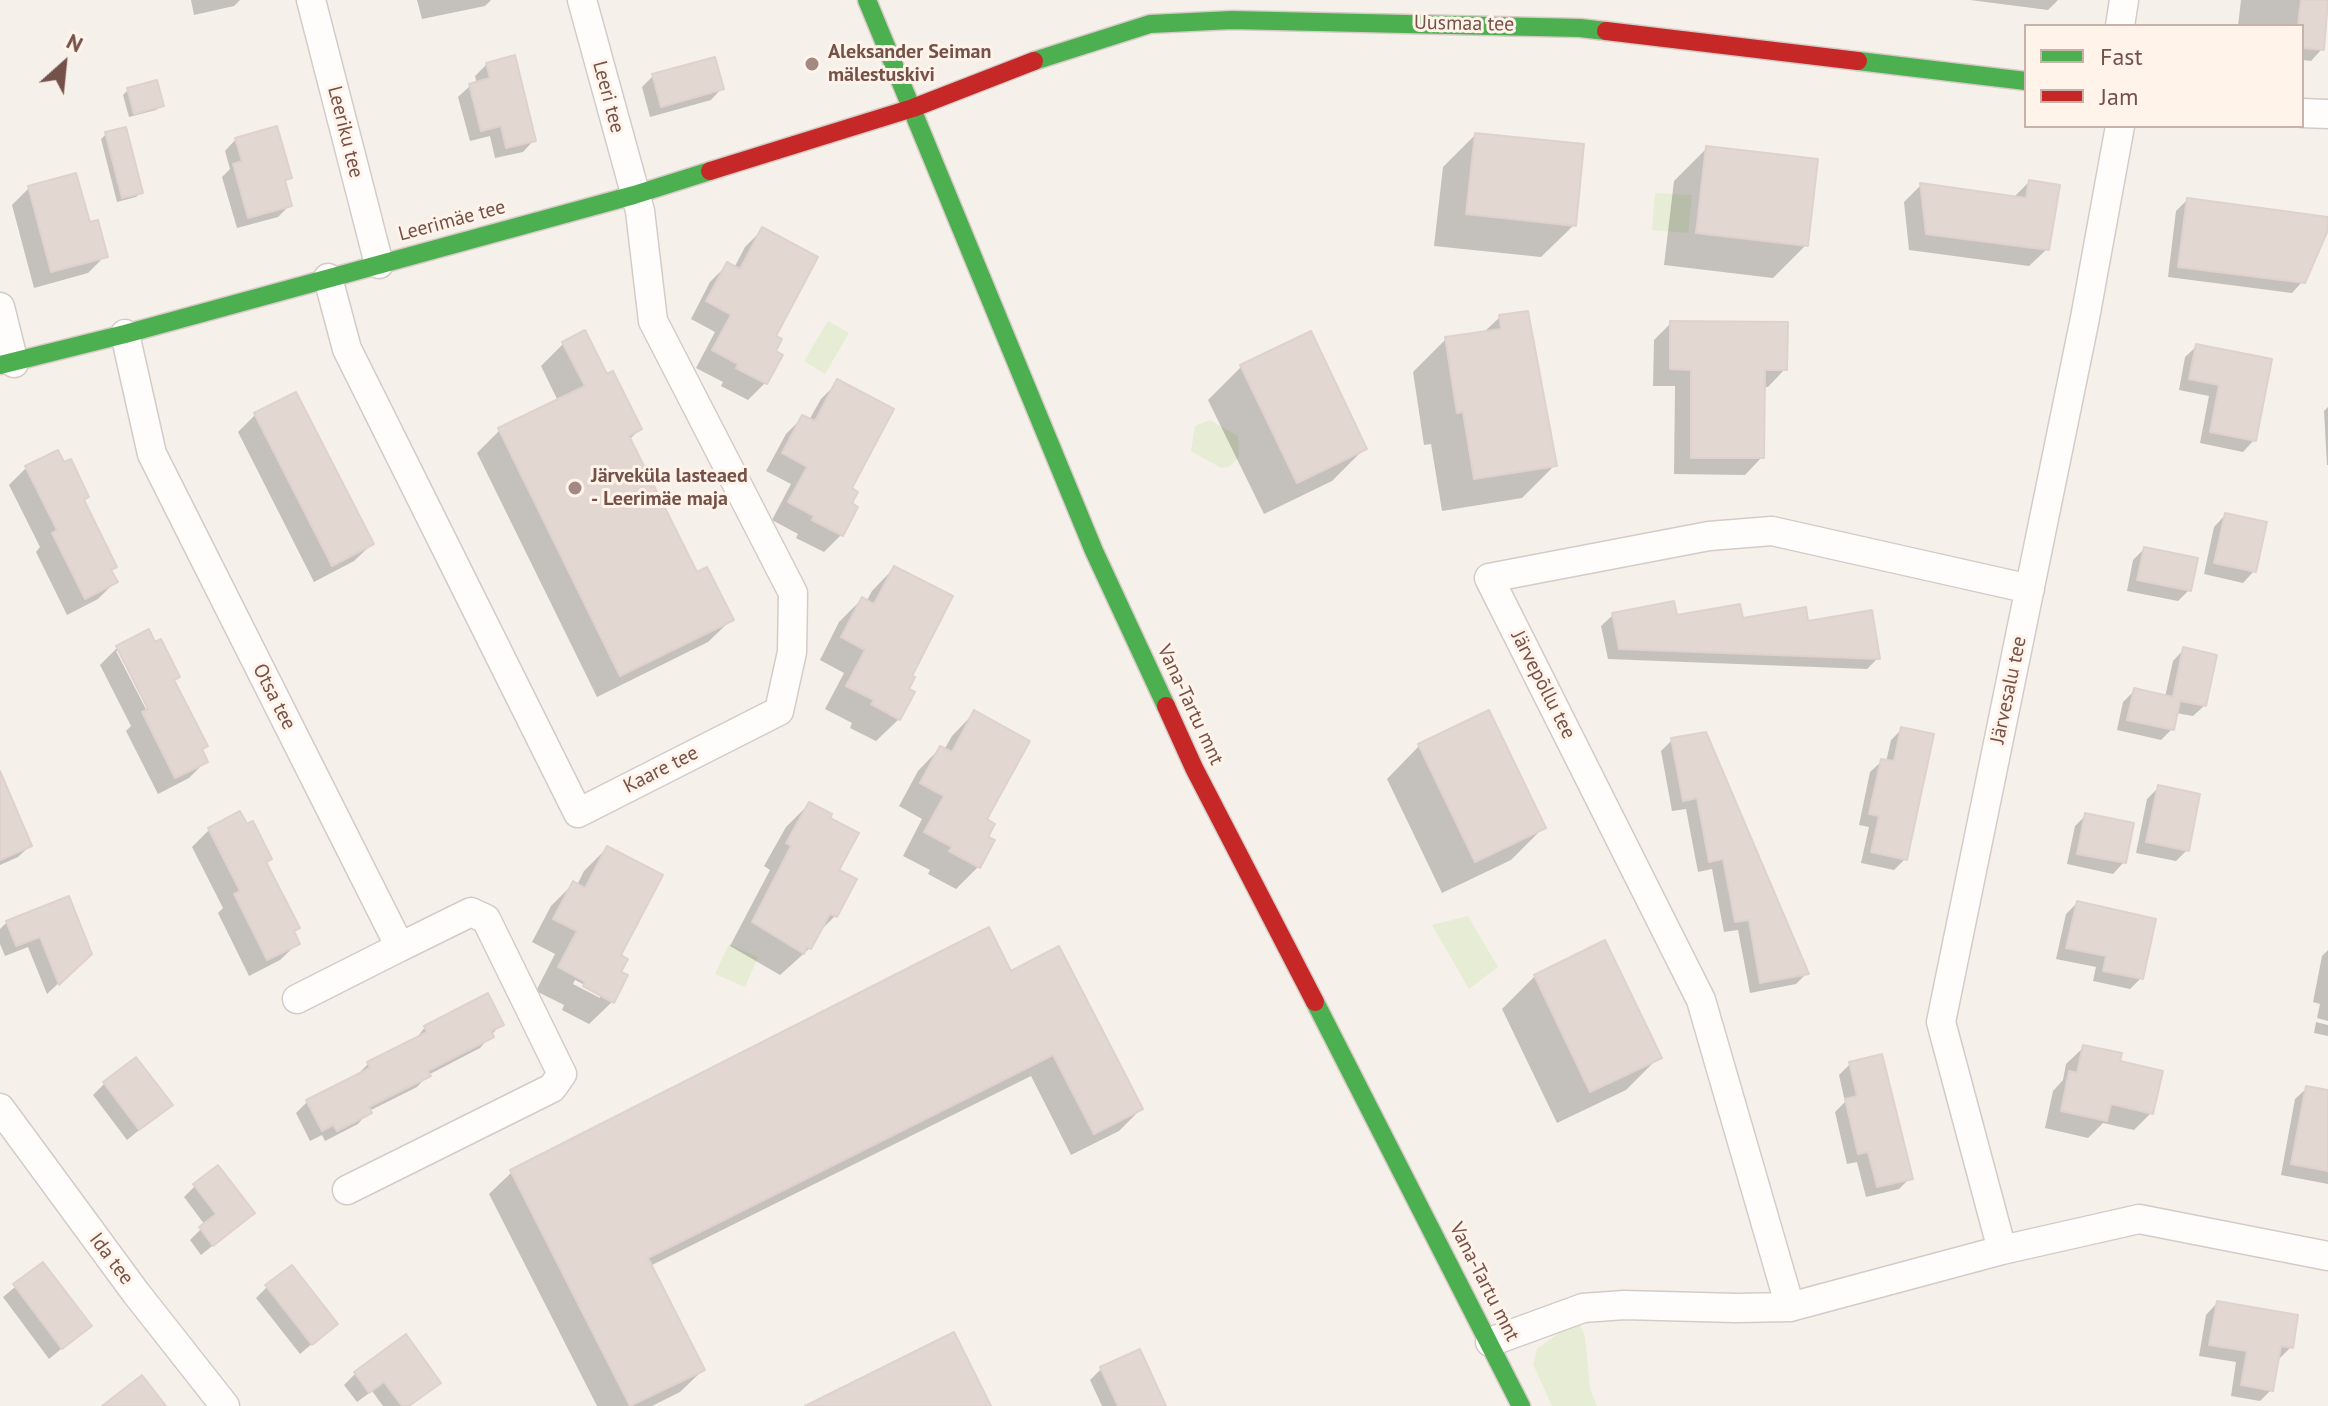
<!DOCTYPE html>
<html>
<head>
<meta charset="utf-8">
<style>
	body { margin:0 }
	#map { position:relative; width:2328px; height:1406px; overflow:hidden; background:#f6f0ea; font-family:"PT Sans",sans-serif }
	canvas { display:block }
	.legend { position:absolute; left:2024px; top:24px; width:280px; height:104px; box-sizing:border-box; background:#fff3ea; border:2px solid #c8b3aa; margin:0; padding:10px 14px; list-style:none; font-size:24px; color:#755249 }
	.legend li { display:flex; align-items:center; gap:16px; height:40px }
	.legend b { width:40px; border:2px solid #c8b3aa }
	.north { position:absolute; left:24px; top:24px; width:80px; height:80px; -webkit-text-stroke:6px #fff3ea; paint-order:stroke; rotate:27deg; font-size:22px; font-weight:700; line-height:32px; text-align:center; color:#755249 }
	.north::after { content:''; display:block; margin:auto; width:28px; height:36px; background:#755249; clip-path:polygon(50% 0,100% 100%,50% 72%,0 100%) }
</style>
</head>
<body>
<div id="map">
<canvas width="2328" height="1406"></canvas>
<ul class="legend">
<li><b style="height:10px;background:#4caf50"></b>Fast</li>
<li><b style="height:10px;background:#c62828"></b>Jam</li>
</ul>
<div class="north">N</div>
</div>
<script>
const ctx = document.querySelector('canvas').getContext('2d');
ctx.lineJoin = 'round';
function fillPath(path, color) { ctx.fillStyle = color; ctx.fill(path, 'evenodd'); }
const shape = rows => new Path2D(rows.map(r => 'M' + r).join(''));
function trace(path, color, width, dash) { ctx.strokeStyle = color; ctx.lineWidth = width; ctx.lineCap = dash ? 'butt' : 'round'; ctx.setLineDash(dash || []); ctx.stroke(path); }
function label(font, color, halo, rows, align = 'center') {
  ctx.font = font + ' "PT Sans",sans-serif'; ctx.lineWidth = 6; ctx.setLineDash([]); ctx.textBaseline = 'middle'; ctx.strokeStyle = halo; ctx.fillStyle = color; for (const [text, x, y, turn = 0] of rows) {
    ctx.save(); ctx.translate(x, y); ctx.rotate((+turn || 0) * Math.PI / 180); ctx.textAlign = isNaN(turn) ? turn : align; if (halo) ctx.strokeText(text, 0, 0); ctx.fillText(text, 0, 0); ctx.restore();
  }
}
const green = shape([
	[1655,193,1692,195,1688,233,1652,230],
	[828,321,849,333,825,374,804,361],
	[1210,420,1238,436,1239,457,1229,467,1221,468,1191,451,1195,426],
	[1468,916,1498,967,1469,989,1432,925],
	[729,944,758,957,745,987,715,974],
	[1580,1325,1585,1336,1590,1388,1597,1406,1552,1406,1533,1364,1537,1349,1562,1331]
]);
const shadow = shape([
	[191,0,240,0,234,6,194,15],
	[417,0,491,0,485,6,422,19],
	[1970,0,2058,0,2048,10],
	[2241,0,2328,0,2322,49,2311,61,2302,60,2302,26,2238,26],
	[487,64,534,140,523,152,495,158,490,136,470,141,458,97,470,86,477,84,475,76],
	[653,76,722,88,711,100,650,117,642,87],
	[128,90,161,105,156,110,129,117,123,95],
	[106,134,141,192,136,197,117,202,101,139],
	[1475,135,1574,225,1541,257,1434,246,1443,167],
	[236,139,289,178,283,183,290,205,278,217,237,228,222,177,230,169,225,151],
	[1707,148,1806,245,1773,278,1664,265,1674,181],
	[2029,182,2047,249,2029,266,1909,250,1904,202,1921,185,2013,198],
	[29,188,88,225,105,256,88,273,34,288,12,205],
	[2187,200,2328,219,2328,225,2303,281,2292,293,2168,277,2176,211],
	[762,230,773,352,765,383,748,400,721,386,723,382,696,368,715,332,691,319,710,282,727,265,734,268,745,247],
	[1500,317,1554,466,1522,498,1442,511,1431,444,1424,445,1413,372,1446,339,1483,333],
	[1671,323,1785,369,1768,387,1763,387,1762,457,1745,475,1674,474,1675,386,1653,386,1654,340],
	[1310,334,1365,448,1332,481,1264,514,1208,400,1241,367],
	[564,343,606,377,640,429,629,440,696,575,731,620,708,642,597,697,477,453,500,430,558,401,541,366],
	[2197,346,2254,440,2243,452,2200,443,2209,396,2179,390,2185,357],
	[838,382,849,504,855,508,841,535,824,552,796,538,798,534,772,520,791,484,766,471,786,434,803,417,809,420,821,399],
	[2328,407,2328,465,2327,465,2324,411],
	[255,415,372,544,354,561,314,582,238,432],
	[26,468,82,502,115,582,98,599,67,615,36,552,40,547,9,485],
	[2225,515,2254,571,2243,583,2204,574,2214,527],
	[2144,549,2189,590,2178,601,2127,591,2133,560],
	[894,568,909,677,899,719,876,741,850,728,852,723,825,709,844,673,820,660,839,622,862,599,866,602,872,591],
	[1613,615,1807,623,1878,658,1867,669,1608,659,1601,626],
	[117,648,178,677,173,681,206,761,189,778,158,794,126,731,131,726,100,665],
	[116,651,121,651,154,717,151,719],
	[2184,649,2205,705,2193,716,2176,713,2172,729,2161,740,2117,730,2123,702,2134,691,2165,697,2173,661],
	[974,713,985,837,979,866,956,889,928,874,930,870,903,856,922,819,899,806,918,771,940,748,944,750,952,736],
	[1902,729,1905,859,1894,870,1861,863,1869,827,1859,825,1870,772,1882,761,1886,762,1891,740],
	[1672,740,1807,973,1796,984,1750,993,1738,930,1724,932,1712,869,1698,872,1686,809,1672,811,1661,751],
	[1419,746,1544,827,1511,860,1442,893,1387,779],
	[2159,787,2187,850,2176,861,2136,853,2147,799],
	[0,792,30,846,18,857,0,865],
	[809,804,837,871,835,916,818,933,810,948,780,975,730,946,770,870,764,866,786,827],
	[2086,815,2124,862,2113,874,2067,864,2075,826],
	[209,830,265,863,298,943,280,960,249,976,218,913,223,908,192,847],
	[607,848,619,973,612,1002,589,1024,562,1010,564,1005,536,991,555,954,532,942,551,906,573,884,577,885,584,871],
	[575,980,600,993,600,998,573,984],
	[68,898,78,965,47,994,28,947,5,956,0,944,0,929,7,922],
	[2077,903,2141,978,2130,989,2093,981,2096,967,2056,959,2066,914],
	[2328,950,2328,1021,2317,1018,2320,1004,2313,1002,2322,956],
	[1010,973,1141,1109,1119,1131,1071,1155,1031,1076,650,1266,703,1370,680,1392,652,1406,597,1406,489,1194,512,1172],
	[1535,976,1659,1057,1626,1090,1557,1123,1502,1009],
	[2316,1022,2328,1025,2328,1036,2314,1033],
	[501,1024,480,1048,428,1075,417,1087,369,1111,358,1124,325,1141,322,1135,310,1141,296,1113,307,1102,357,1075,368,1064,415,1040,425,1027],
	[2084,1047,2117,1063,2152,1112,2134,1130,2103,1123,2088,1138,2045,1128,2053,1091,2063,1080,2066,1064],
	[1850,1064,1910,1178,1899,1189,1866,1197,1857,1162,1847,1164,1835,1112,1845,1102,1839,1075],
	[104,1084,170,1105,127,1140,93,1095],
	[2307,1088,2328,1092,2328,1184,2281,1175,2295,1099],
	[195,1186,253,1213,201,1255,190,1240,205,1225,184,1197],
	[43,1264,89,1326,49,1359,3,1297],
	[267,1287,335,1324,300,1354,256,1298],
	[2217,1303,2291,1347,2279,1359,2277,1358,2271,1390,2260,1401,2231,1396,2236,1362,2199,1356,2206,1315],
	[1101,1369,1164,1406,1102,1406,1090,1380],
	[356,1373,438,1383,410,1406,383,1406,372,1391,357,1402,344,1385]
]);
const building = shape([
	[2301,0,2328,0,2324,50,2302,48,2302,26,2298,26,2301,0],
	[515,55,536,141,506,148,501,126,481,131,469,84,490,78,486,63,515,55],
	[715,57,724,89,661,107,652,74,715,57],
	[157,80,164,106,134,114,127,88,157,80],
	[277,126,292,178,285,180,292,206,248,218,233,164,242,161,235,138,277,126],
	[126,127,143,193,122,198,105,132,126,127],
	[1475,133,1584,144,1576,226,1466,214,1475,133],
	[1706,146,1818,159,1808,246,1696,233,1706,146],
	[76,173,90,222,98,220,108,257,51,272,28,186,76,173],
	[2029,180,2060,185,2049,250,1926,234,1920,183,2026,198,2029,180],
	[2187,198,2328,217,2328,230,2305,283,2178,267,2187,198],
	[762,227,818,257,776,336,782,339,776,351,783,355,767,384,736,368,738,364,712,350,731,315,706,301,727,262,740,269,762,227],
	[1528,311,1557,466,1474,479,1463,412,1457,413,1445,337,1501,329,1499,315,1528,311],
	[1670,321,1788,322,1787,370,1765,370,1764,458,1691,458,1691,370,1670,369,1670,321],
	[585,330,607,374,613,371,642,429,629,436,697,572,707,567,734,620,620,676,498,428,585,386,562,342,585,330],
	[1311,331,1367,449,1297,483,1240,365,1311,331],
	[2196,344,2272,359,2256,441,2210,432,2219,385,2189,379,2196,344],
	[837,379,894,409,852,488,858,492,852,503,858,507,843,536,812,520,814,516,788,502,807,467,782,453,802,415,815,421,837,379],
	[296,392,374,544,332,566,254,413,296,392],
	[58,450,64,462,71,459,89,497,84,500,117,567,111,570,118,582,85,599,52,533,57,530,25,466,58,450],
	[2225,513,2267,522,2256,572,2214,563,2225,513],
	[2144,547,2198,558,2191,591,2137,580,2144,547],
	[894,566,953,596,912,676,915,677,909,689,915,692,900,720,871,704,874,700,846,686,865,650,841,637,862,597,874,604,894,566],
	[1674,601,1677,615,1740,604,1743,618,1806,607,1808,621,1872,610,1880,659,1619,649,1612,613,1674,601],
	[149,629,155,642,161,639,180,677,174,680,208,746,202,749,208,762,175,778,142,712,148,709,116,646,149,629],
	[2183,647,2217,655,2206,706,2180,701,2174,730,2127,720,2134,688,2173,697,2183,647],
	[974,710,1030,741,987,819,995,824,988,837,995,840,980,868,949,851,952,847,924,832,944,796,920,783,940,746,952,752,974,710],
	[1489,710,1546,828,1475,862,1418,744,1489,710],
	[1901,727,1934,734,1907,860,1871,852,1879,816,1869,814,1881,759,1894,761,1901,727],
	[1706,732,1809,974,1760,983,1749,920,1735,922,1723,859,1709,862,1697,798,1683,801,1671,738,1706,732],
	[0,771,32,846,0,860,0,771],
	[2158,785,2200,794,2189,851,2146,842,2158,785],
	[809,802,832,814,830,818,859,833,839,870,857,879,837,917,830,914,811,949,807,947,804,954,752,922,791,846,786,843,809,802],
	[240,811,247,824,253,821,272,859,266,862,300,928,294,931,300,944,267,960,234,894,240,891,208,828,240,811],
	[2085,813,2134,823,2126,863,2077,854,2085,813],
	[607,846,663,875,621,955,628,959,621,972,628,975,614,1003,583,986,585,982,558,967,577,931,553,919,573,881,585,888,607,846],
	[69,896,92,954,59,985,40,937,16,946,6,921,69,896],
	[2077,901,2156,919,2143,979,2103,971,2106,956,2066,948,2077,901],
	[989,927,1011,971,1059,946,1143,1109,1094,1134,1053,1055,648,1258,705,1370,630,1406,510,1170,989,927],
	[1605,940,1662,1058,1590,1092,1534,975,1605,940],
	[488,993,504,1025,491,1031,494,1037,428,1071,431,1076,369,1107,372,1113,337,1131,333,1125,322,1131,306,1100,370,1068,367,1062,427,1032,424,1026,488,993],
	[2083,1045,2122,1053,2120,1061,2163,1071,2153,1114,2111,1104,2107,1121,2061,1111,2069,1071,2077,1073,2083,1045],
	[1882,1054,1913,1179,1877,1187,1868,1152,1858,1154,1845,1099,1857,1096,1849,1062,1882,1054],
	[136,1057,173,1105,139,1130,103,1082,136,1057],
	[2306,1086,2328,1090,2328,1171,2291,1164,2306,1086],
	[218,1165,255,1213,213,1246,199,1227,216,1214,193,1184,218,1165],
	[43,1262,92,1326,62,1349,13,1284,43,1262],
	[292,1265,338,1324,312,1345,265,1285,292,1265],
	[2217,1301,2298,1315,2293,1348,2281,1346,2273,1391,2241,1385,2247,1351,2209,1345,2217,1301],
	[954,1332,991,1406,805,1406,954,1332],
	[406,1334,441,1383,409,1406,402,1406,384,1382,369,1393,354,1372,406,1334],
	[1140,1349,1155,1382,1166,1406,1118,1406,1100,1367,1140,1349],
	[142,1375,166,1406,102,1406,142,1375]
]);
const street = shape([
	[311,0,379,264],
	[2120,26,2124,0],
	[2302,113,2328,114],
	[328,278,347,349,578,813,779,711,792,652,793,593,653,321,640,211,582,0],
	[0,307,14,363],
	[125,334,152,454,400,947,297,999],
	[0,1108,136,1293,225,1406],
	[347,1190,552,1088,562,1074,486,919,471,912,400,947],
	[2002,1250,1941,1022,2085,318,2120,126],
	[1790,1307,1701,1000,1489,578,1709,536,1772,531,2030,589],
	[1490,1342,1583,1308,1624,1305,1736,1308,1790,1307,2002,1250,2139,1219,2328,1256]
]);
const fast = shape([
	[867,0,1094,551,1166,706],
	[1034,61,1150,24,1232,20,1580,28,1606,31],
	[1858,61,2026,81],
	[0,365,125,334,634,195,710,171],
	[1315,1002,1521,1406]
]);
const jam = shape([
	[1606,31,1858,61],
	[710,171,913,108,1034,61],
	[1166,706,1194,768,1315,1002]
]);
const markers = [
	[812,64,8,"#a28981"],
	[575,488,8,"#a28981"]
];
const streetNames = [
	["Uusmaa tee",1464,24,1],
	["Leeri tee",608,97,75],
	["Leeriku tee",345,132,76],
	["Leerimäe tee",452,221,-15],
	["Järvepõllu tee",1543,685,63],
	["Järvesalu tee",2009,690,-78],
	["Otsa tee",274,697,63],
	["Vana-Tartu mnt",1190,705,65],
	["Kaare tee",661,770,-27],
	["Ida tee",111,1259,53],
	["Vana-Tartu mnt",1484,1282,63]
];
const poiNames = [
	["Aleksander Seiman",828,52],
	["mälestuskivi",828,75],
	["Järveküla lasteaed",591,476],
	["- Leerimäe maja",591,499]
];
fillPath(green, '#e6edd4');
fillPath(shadow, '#0003');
fillPath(building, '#e3d7d1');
trace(building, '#dfd2cc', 2);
trace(street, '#d5cbc6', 31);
trace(fast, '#d6cbc6', 21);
trace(jam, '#d6cbc6', 21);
trace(street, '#fefdfc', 28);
trace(fast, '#4caf50', 18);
trace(jam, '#c62828', 18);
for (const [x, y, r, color] of markers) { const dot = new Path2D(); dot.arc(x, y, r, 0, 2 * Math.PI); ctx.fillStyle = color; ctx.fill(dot); trace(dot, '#fff3ea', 3); }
label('20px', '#755249', '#fff3ea', streetNames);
label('bold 20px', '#755249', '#fff3ea', poiNames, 'left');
</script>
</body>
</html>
